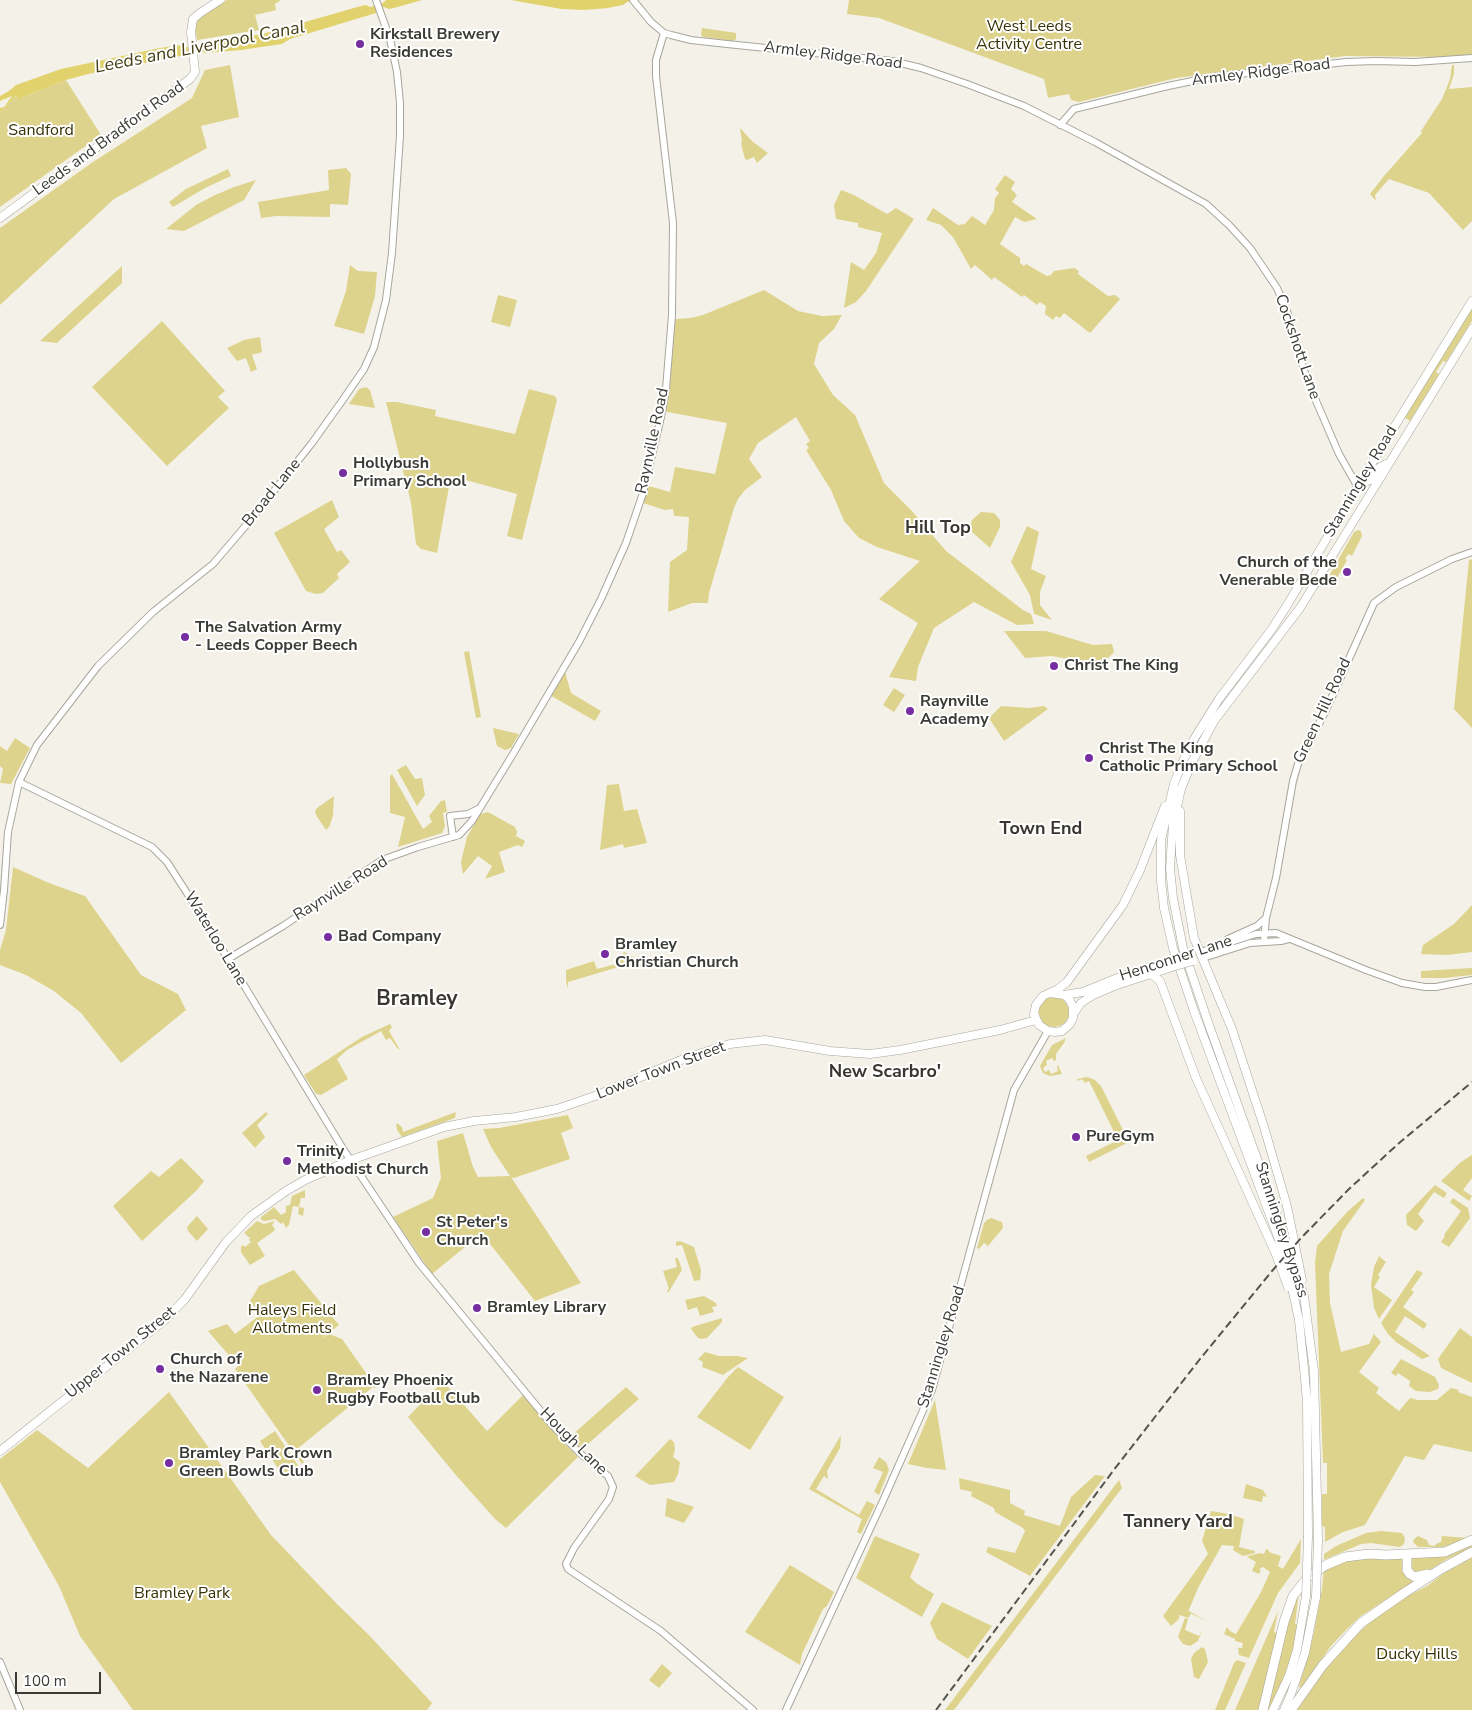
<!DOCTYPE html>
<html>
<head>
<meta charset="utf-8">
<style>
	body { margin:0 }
	#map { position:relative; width:1472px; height:1710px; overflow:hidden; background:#f4f2e8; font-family:"Nunito Sans",sans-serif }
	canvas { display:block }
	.scale { position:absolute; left:15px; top:1672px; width:86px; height:22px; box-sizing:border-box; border:2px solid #3a3a36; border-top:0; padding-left:6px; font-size:15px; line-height:18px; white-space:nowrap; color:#3a3a36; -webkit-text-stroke:4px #fff; paint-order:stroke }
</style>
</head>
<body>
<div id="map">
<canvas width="1472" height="1710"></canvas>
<div class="scale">100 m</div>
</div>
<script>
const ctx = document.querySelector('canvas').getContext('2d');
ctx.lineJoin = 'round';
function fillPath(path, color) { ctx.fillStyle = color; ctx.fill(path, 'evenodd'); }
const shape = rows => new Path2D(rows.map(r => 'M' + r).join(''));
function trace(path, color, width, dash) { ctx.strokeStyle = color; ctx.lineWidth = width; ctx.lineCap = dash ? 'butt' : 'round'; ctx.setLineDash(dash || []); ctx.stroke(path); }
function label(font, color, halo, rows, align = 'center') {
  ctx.font = font + ' "Nunito Sans",sans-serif'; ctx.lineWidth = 4; ctx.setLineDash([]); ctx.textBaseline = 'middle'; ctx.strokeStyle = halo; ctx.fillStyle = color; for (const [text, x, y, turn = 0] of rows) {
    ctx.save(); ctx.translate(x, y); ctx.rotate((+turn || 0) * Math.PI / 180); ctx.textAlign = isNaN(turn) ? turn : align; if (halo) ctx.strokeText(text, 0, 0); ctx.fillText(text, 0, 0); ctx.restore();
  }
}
const green = shape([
	[227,0,281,0,275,4,276,10,255,15,259,30,197,40,195,24,202,15],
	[849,0,1472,0,1472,54,1446,57,1345,56,1176,78,1079,102,1071,100,1069,94,1048,98,1044,79,879,18,847,14],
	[702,28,736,33,736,39,733,41,703,37,701,35],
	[230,65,239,117,201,126,207,148,114,199,0,305,0,309,0,228,93,162,192,98,205,70],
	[1452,65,1454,65,1454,74,1449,89,1472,87,1472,221,1463,230,1429,193,1389,179,1375,195,1376,201,1370,194,1384,176,1422,133,1421,131,1442,99,1450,79],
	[66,80,101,135,0,207,0,112,15,97,21,98],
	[740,128,753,142,768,153,757,163,754,157,747,160,745,159,741,144,742,142],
	[346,168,351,174,348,205,330,204,330,217,276,216,261,218,258,202,329,190,328,170],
	[228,169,231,176,205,188,173,207,169,202,186,189],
	[1005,175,1015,182,1011,189,1017,195,1012,202,1037,219,1024,222,1015,217,1000,244,1020,258,1020,263,1024,266,1026,264,1047,276,1051,275,1054,271,1074,268,1079,271,1078,274,1108,296,1115,295,1120,299,1090,333,1064,313,1060,318,1056,316,1053,320,1045,314,1046,306,1040,302,1037,305,1024,295,1022,297,994,277,992,280,975,265,971,269,953,237,941,225,926,220,933,208,958,225,965,224,972,216,985,225,994,210,995,198,999,193,995,189],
	[256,180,244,200,184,231,166,229,196,205,213,196,234,187],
	[841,190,854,195,887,214,896,208,914,219,866,291,856,302,844,308,851,262,864,270,876,253,882,233,858,227,858,223,836,219,834,205],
	[350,265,358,271,377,272,375,296,364,334,334,326,346,291],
	[122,266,122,283,57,343,40,341],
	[764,290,798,311,822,316,842,315,834,329,819,343,814,364,833,395,855,415,884,483,911,510,946,551,1023,610,1031,614,1034,624,1017,625,974,602,934,628,918,667,916,681,889,677,918,623,879,599,920,561,877,547,859,538,844,521,831,490,806,450,809,448,806,444,810,441,796,417,758,443,749,459,762,477,745,490,738,499,734,508,709,593,708,603,692,603,668,612,670,562,687,550,689,517,674,516,673,509,665,510,640,502,645,485,670,492,675,467,715,474,727,423,662,411,670,345,675,322,676,319,691,318,703,315],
	[498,295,517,300,510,327,491,322],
	[1472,308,1472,321,1446,362,1443,361,1436,372,1439,374,1410,421,1404,417],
	[162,321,225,391,218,397,229,408,167,466,92,387],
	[260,337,262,352,252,355,257,369,251,372,246,358,237,361,227,348,244,340],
	[366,387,370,390,375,408,349,404,359,389],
	[529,389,555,396,557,400,522,540,507,536,517,494,451,476,437,553,421,549,416,544,411,503,386,402,397,402,436,410,435,416,515,434],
	[332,500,339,517,324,529,337,552,341,550,350,562,337,574,339,578,323,593,316,594,306,591,274,533],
	[981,512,994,513,1000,520,1000,527,990,548,972,532,970,527,972,520],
	[1027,526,1039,532,1031,569,1046,576,1040,592,1040,605,1052,620,1034,614,1030,595,1011,562],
	[1358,530,1361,531,1362,536,1352,556,1348,554,1345,559,1347,560,1337,578,1329,576,1354,532],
	[1472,559,1472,728,1454,709,1469,560],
	[1004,631,1046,631,1093,645,1112,644,1114,652,1101,665,1052,656,1025,658],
	[469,651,481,717,476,718,464,652],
	[564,668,571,693,601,711,595,721,548,694],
	[894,688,905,695,894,712,883,705],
	[1001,706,1029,708,1044,706,1048,709,1004,741,989,718],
	[493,728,519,734,511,748,505,750,497,746],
	[15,738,30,748,11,784,0,783,3,769,0,766,0,746,7,751],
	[406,765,415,779,422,778,425,795,417,806,397,770],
	[392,774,423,829,432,822,429,816,441,801,445,800,447,812,443,813,445,826,442,833,398,847,405,817,390,813,390,776],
	[619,784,624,811,637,809,647,843,624,848,623,844,600,850,607,785],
	[334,796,333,816,329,827,326,830,316,815,315,811,317,808],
	[488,812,515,827,517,832,516,836,525,841,522,847,518,845,499,852,505,872,485,879,492,866,478,856,463,874,461,862,467,837,480,814],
	[13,867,49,883,85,896,141,975,178,994,186,1010,121,1063,81,1013,54,991,26,975,0,965,0,950,6,930],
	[1472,905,1472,952,1447,955,1421,954,1423,945,1454,924],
	[624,952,635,958,645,961,645,966,636,969,632,963,568,982,568,989,566,981,566,970,594,961,597,969,616,964],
	[1472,968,1472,975,1444,978,1421,978,1421,971],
	'1039 1012a15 15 0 1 1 30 0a15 15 0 1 1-30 0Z',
	[390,1024,392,1027,389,1031,400,1050,397,1048,390,1038,386,1040,381,1031,347,1050,337,1059,348,1079,321,1095,316,1094,304,1075,362,1037],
	[1066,1038,1064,1043,1056,1054,1056,1060,1054,1061,1052,1058,1046,1061,1047,1065,1043,1068,1045,1072,1049,1070,1051,1074,1058,1071,1057,1066,1058,1065,1062,1074,1050,1076,1043,1073,1040,1066,1052,1045],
	[1087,1077,1095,1080,1101,1086,1129,1142,1089,1162,1086,1156,1118,1140,1089,1081,1085,1083,1082,1079,1078,1081,1077,1079],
	[266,1112,268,1114,257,1125,265,1137,255,1148,242,1133],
	[456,1112,455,1118,402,1137,397,1130,396,1124,398,1124,402,1127,403,1132],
	[568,1115,573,1128,561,1133,570,1159,514,1178,511,1177,581,1283,535,1301,483,1235,465,1247,432,1274,393,1217,433,1198,441,1178,437,1141,463,1133,473,1167,478,1177,510,1176,491,1147,483,1129,499,1128],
	[1472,1155,1472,1178,1463,1190,1472,1196,1469,1201,1441,1181,1461,1162],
	[181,1158,204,1181,197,1190,142,1241,113,1206,151,1171,159,1177],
	[1435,1185,1447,1193,1444,1198,1434,1192,1418,1214,1424,1221,1416,1231,1407,1225,1406,1215],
	[305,1190,305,1198,301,1198,299,1207,304,1208,303,1216,298,1214,299,1207,293,1206,289,1225,286,1228,283,1222,281,1224,275,1219,265,1221,261,1220,261,1217,274,1207,281,1215,286,1212,286,1206,290,1205,292,1196],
	[1363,1198,1365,1200,1343,1231,1329,1274,1330,1303,1341,1352,1369,1344,1374,1334,1381,1342,1359,1372,1379,1388,1376,1393,1399,1411,1410,1398,1418,1400,1437,1400,1451,1388,1459,1390,1458,1392,1472,1397,1472,1452,1434,1444,1424,1460,1405,1456,1365,1525,1343,1532,1325,1542,1325,1527,1322,1526,1322,1494,1327,1494,1327,1463,1323,1463,1315,1263,1317,1246,1347,1212],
	[1453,1198,1468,1208,1470,1218,1449,1247,1441,1242,1445,1236,1444,1235,1461,1211,1450,1202],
	[197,1216,208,1229,197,1241,188,1231,187,1227],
	[991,1218,1002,1222,1003,1228,988,1246,984,1243,979,1249,977,1248,984,1223,987,1220],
	[257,1221,264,1224,275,1221,272,1225,275,1229,274,1231,257,1243,265,1256,250,1265,241,1252,241,1247,243,1245,245,1247,251,1242,249,1240,250,1238,244,1233],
	[680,1241,694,1247,701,1270,700,1280,694,1281,682,1245,676,1246,676,1242],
	[1379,1256,1386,1262,1378,1275,1380,1277,1374,1287,1392,1300,1379,1319,1374,1308,1371,1285,1374,1267],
	[675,1258,678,1258,682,1270,668,1293,667,1290,669,1289,663,1271,677,1267],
	[294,1270,339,1325,321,1339,329,1334,342,1339,376,1387,375,1388,373,1387,296,1450,304,1462,302,1464,235,1369,238,1366,208,1331,227,1324,235,1334,260,1315,250,1301,259,1286],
	[1417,1270,1423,1273,1411,1290,1414,1292,1403,1307,1427,1324,1424,1329,1405,1316,1395,1332,1430,1356,1422,1359,1396,1342,1388,1334,1381,1323],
	[704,1296,716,1303,717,1306,712,1307,714,1312,700,1316,697,1307,688,1310,685,1300],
	[722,1318,722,1322,707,1338,702,1339,698,1338,691,1329,692,1327],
	[1460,1328,1472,1337,1472,1383,1441,1368,1438,1359],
	[705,1352,719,1356,737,1356,748,1358,723,1375,702,1367,703,1362,698,1359],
	[1401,1359,1435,1377,1439,1385,1438,1389,1430,1392,1416,1391,1409,1386,1410,1381,1398,1373,1396,1376,1391,1373],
	[738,1367,784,1397,750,1450,697,1417,728,1377],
	[443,1381,487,1431,523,1395,558,1437,578,1457,506,1528,495,1519,455,1474,408,1417],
	[626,1387,639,1399,581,1450,570,1437],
	[169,1392,271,1535,338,1605,368,1634,432,1703,427,1710,133,1710,80,1636,59,1586,0,1482,0,1459,37,1430,88,1468],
	[935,1400,946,1470,927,1468,908,1464],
	[275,1431,299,1467,285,1479,260,1441],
	[841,1435,840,1448,827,1471,828,1479,824,1476,816,1489,859,1515,867,1501,875,1505,861,1534,857,1532,862,1519,809,1489],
	[670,1439,674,1442,675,1450,673,1457,680,1462,678,1474,674,1482,650,1485,635,1476],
	[879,1457,886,1462,889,1470,879,1495,874,1492,883,1472,873,1468],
	[1095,1475,1105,1476,1030,1576,986,1552,988,1547,1015,1553,1025,1531,1023,1528,995,1512,994,1508,971,1496,972,1492,960,1489,959,1478,1010,1490,1010,1503,1025,1511,1024,1515,1060,1526,1071,1497],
	[1119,1480,1122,1488,954,1710,945,1710],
	[1246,1484,1263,1490,1267,1497,1263,1496,1262,1502,1243,1498],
	[667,1498,694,1507,684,1523,665,1516],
	[1211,1511,1229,1514,1244,1519,1239,1547,1255,1551,1255,1553,1243,1556,1233,1550,1234,1546,1222,1545,1198,1588,1188,1612,1189,1611,1208,1622,1190,1613,1191,1614,1188,1618,1180,1615,1178,1620,1171,1626,1163,1616,1208,1554,1202,1541],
	[1381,1531,1402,1533,1405,1538,1404,1544,1400,1547,1371,1543,1361,1544,1324,1560,1324,1554,1336,1546,1366,1533],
	[875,1536,920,1554,910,1577,916,1583,934,1594,922,1617,856,1578],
	[1418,1536,1427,1540,1429,1545,1434,1546,1438,1543,1441,1542,1442,1536,1468,1538,1455,1544,1442,1547,1418,1547,1413,1542,1414,1539],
	[1301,1539,1300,1563,1278,1593,1249,1658,1239,1655,1238,1648,1242,1648,1243,1643,1235,1641,1235,1639,1224,1634,1227,1627,1230,1631,1236,1634,1261,1592,1270,1572,1263,1567,1259,1569,1261,1570,1259,1574,1252,1571,1256,1562,1247,1557,1248,1556,1260,1553,1264,1554,1266,1549,1269,1550,1269,1552,1281,1556,1278,1566,1283,1569],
	[1472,1543,1472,1547,1464,1552,1447,1559,1423,1574,1419,1574,1411,1568,1410,1558],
	[1404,1557,1418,1579,1361,1616,1347,1629,1331,1646,1301,1689,1299,1686,1313,1637,1322,1589,1324,1569,1354,1559],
	[1472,1557,1472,1710,1294,1710,1300,1699,1344,1646,1368,1624,1402,1599,1427,1586,1444,1573],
	[790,1565,834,1592,827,1606,823,1609,802,1654,800,1665,745,1632],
	[1299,1592,1295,1624,1298,1625,1290,1662,1270,1710,1265,1710,1290,1611],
	[942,1602,992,1626,968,1659,937,1639,930,1623],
	[1278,1611,1274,1632,1277,1633,1269,1673,1258,1710,1235,1710],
	[1185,1618,1188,1619,1185,1630,1199,1636,1202,1631,1198,1641,1190,1646,1183,1644,1178,1637],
	[1202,1647,1205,1649,1208,1662,1199,1679,1194,1677,1191,1659,1194,1653],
	[1237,1660,1246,1663,1225,1710,1215,1710,1234,1663],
	[662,1664,672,1673,659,1688,649,1680]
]);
const water = shape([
	[386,0,422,0,394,8,389,9,384,7,376,10,376,13,290,39,282,44,241,50,205,53,200,51,188,52,186,55,88,74,66,80,21,98,18,99,16,96,0,112,0,108,4,107,12,96,0,101,0,96,9,91,16,85,61,69,160,48,181,45,187,47,200,45,204,42,208,41,263,34,361,6,366,5,370,7,383,3],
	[511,0,634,0,627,2,623,5,608,8,585,10,561,9]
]);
const minor = shape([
	[633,0,651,22,664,33,671,35,691,40,727,44,892,61,921,68,967,84,1024,106,1095,142,1206,204,1229,225,1250,248,1277,288,1288,314,1307,380,1339,454,1355,482,1359,484],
	[1060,125,1074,109,1168,86,1212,77,1346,62,1376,61,1415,62,1472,58],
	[19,782,152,847,167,862,205,921,345,1152,419,1263,553,1426,582,1455,608,1476,613,1487,609,1499,574,1548,566,1564,568,1569,661,1631,753,1710],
	[453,837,450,816,468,814,478,809],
	[0,925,4,890,8,832,19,782,37,745,98,666,153,612,213,564,254,516,312,443,342,401,364,369,374,347,386,300,392,253,400,136,400,103,397,72,390,39,376,0],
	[1228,939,1257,926,1266,918],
	[1264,942,1266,918,1276,878,1293,781,1298,764,1326,710,1374,603,1396,587,1452,559,1472,552],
	[1200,952,1256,934,1276,933,1366,970,1402,983,1425,987,1436,987,1472,980],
	[1203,958,1250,943,1281,941,1289,939],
	[228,959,283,926,382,860,418,847,459,835,472,821,513,754,579,642,601,599,626,543,643,493,661,417,666,389,672,315,673,223,656,76,656,60,664,33],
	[0,1662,20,1710],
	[786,1710,882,1503,932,1390,1014,1090,1048,1031]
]);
const major = shape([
	[0,218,190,79,195,72,191,32,193,19,200,13,220,0],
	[1359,484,1370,480,1377,469,1386,464],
	[1180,811,1180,855,1194,938,1232,1029,1264,1127,1287,1206,1302,1280],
	[1151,974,1160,981,1196,1078,1275,1252,1288,1287],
	[1050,993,1064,995,1069,999,1073,1007,1073,1018,1070,1024,1062,1031,1055,1032,1048,1031,1039,1025,1034,1014,1036,1005,1043,996,1058,989,1067,982,1123,905,1140,870,1165,806],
	[1064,995,1083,992,1125,975,1170,961],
	[1074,1013,1081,1003,1093,995,1114,986,1172,967],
	[0,1451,166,1319,185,1299,226,1242,251,1216,286,1191,305,1180,351,1160,444,1127,474,1121,516,1117,557,1109,595,1096,686,1058,730,1044,765,1040,830,1051,870,1054,900,1050,1000,1030,1036,1020],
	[1308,1536,1307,1402,1304,1368,1299,1320,1291,1283,1278,1237,1194,1011,1173,948,1164,908,1161,881,1161,840,1174,784,1182,763,1194,739,1219,699,1272,629,1286,607,1359,484,1472,301],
	[1318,1540,1314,1371,1304,1296,1269,1192,1209,1025,1183,948,1173,898,1170,868,1173,824,1181,789,1192,762,1214,721,1300,608,1472,329],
	[1273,1710,1289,1676,1297,1650,1306,1596],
	[1284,1710,1291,1694,1305,1653,1316,1597]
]);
const highway = shape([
	[1407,1554,1407,1570,1410,1574,1415,1577,1428,1574],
	[1263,1710,1284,1622,1293,1596,1308,1577,1326,1565,1345,1557,1369,1554,1386,1555,1445,1552,1472,1540],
	[1291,1710,1323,1665,1361,1623,1404,1593,1441,1569,1472,1552]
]);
const rail = shape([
	[936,1710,1113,1471,1200,1359,1272,1271,1302,1237,1349,1189,1398,1144,1472,1082]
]);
const majorBridge = shape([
	[1170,961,1191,954],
	[1172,967,1193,961],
	[1306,1596,1308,1536],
	[1316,1597,1318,1540]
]);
const markers = [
	[360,44,5,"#762da0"],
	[343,473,5,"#762da0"],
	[1347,572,5,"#762da0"],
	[185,637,5,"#762da0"],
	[1054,666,5,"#762da0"],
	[910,711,5,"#762da0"],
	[1089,758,5,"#762da0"],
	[328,937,5,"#762da0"],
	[605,954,5,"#762da0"],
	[1076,1137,5,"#762da0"],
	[287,1161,5,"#762da0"],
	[426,1232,5,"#762da0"],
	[477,1308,5,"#762da0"],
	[160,1369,5,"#762da0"],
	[317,1390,5,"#762da0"],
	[169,1463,5,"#762da0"]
];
const parkNames = [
	["West Leeds",1029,27],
	["Activity Centre",1029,45],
	["Sandford",41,131],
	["Haleys Field",292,1311],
	["Allotments",292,1329],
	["Bramley Park",182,1594],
	["Ducky Hills",1417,1655]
];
const poiNames = [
	["Kirkstall Brewery",370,35],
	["Residences",370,53],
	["Hollybush",353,464],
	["Primary School",353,482],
	["Church of the",1337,563,"right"],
	["Venerable Bede",1337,581,"right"],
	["The Salvation Army",195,628],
	["- Leeds Copper Beech",195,646],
	["Christ The King",1064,666],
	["Raynville",920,702],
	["Academy",920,720],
	["Christ The King",1099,749],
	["Catholic Primary School",1099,767],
	["Bad Company",338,937],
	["Bramley",615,945],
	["Christian Church",615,963],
	["PureGym",1086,1137],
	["Trinity",297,1152],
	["Methodist Church",297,1170],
	["St Peter's",436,1223],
	["Church",436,1241],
	["Bramley Library",487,1308],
	["Church of",170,1360],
	["the Nazarene",170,1378],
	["Bramley Phoenix",327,1381],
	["Rugby Football Club",327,1399],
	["Bramley Park Crown",179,1454],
	["Green Bowls Club",179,1472]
];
const streetNames = [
	["Armley Ridge Road",833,56,7],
	["Armley Ridge Road",1261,73,-7],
	["Leeds and Bradford Road",109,139,-36],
	["Cockshott Lane",1297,347,71],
	["Raynville Road",653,441,-78],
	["Stanningley Road",1361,482,-59],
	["Broad Lane",272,493,-51],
	["Green Hill Road",1323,711,-65],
	["Raynville Road",341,889,-32],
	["Waterloo Lane",215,939,59],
	["Henconner Lane",1176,959,-18],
	["Lower Town Street",661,1071,-21],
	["Stanningley Bypass",1281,1230,72],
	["Stanningley Road",942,1347,-73],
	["Upper Town Street",121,1353,-39],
	["Hough Lane",573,1442,45]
];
const waterNames = [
	["Leeds and Liverpool Canal",200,48,-11]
];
const neighbourhoodNames = [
	["Hill Top",938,529],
	["Town End",1041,830],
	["New Scarbro'",885,1073],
	["Tannery Yard",1178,1523]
];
const districtNames = [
	["Bramley",417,1000]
];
fillPath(green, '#ded38c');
fillPath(water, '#e2d26d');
trace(minor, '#a7a59c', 8);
trace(major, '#a7a59c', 9);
trace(highway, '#a7a59c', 10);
trace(minor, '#fff', 6);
trace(major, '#fff', 8);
trace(highway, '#fff', 9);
trace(rail, '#55544f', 2, [8, 4]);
trace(majorBridge, '#a7a59c', 9, []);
trace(majorBridge, '#fff', 8);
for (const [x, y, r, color] of markers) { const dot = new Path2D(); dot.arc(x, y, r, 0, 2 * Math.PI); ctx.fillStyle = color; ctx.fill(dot); trace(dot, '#fff', 2); }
label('16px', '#383104', '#fff', parkNames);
label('bold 16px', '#3a3a36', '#fff', poiNames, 'left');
label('16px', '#3a3a36', '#fff', streetNames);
label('italic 18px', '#484117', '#fff', waterNames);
label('bold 18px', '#393730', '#fff', neighbourhoodNames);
label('bold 21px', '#393730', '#fff', districtNames);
</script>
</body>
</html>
